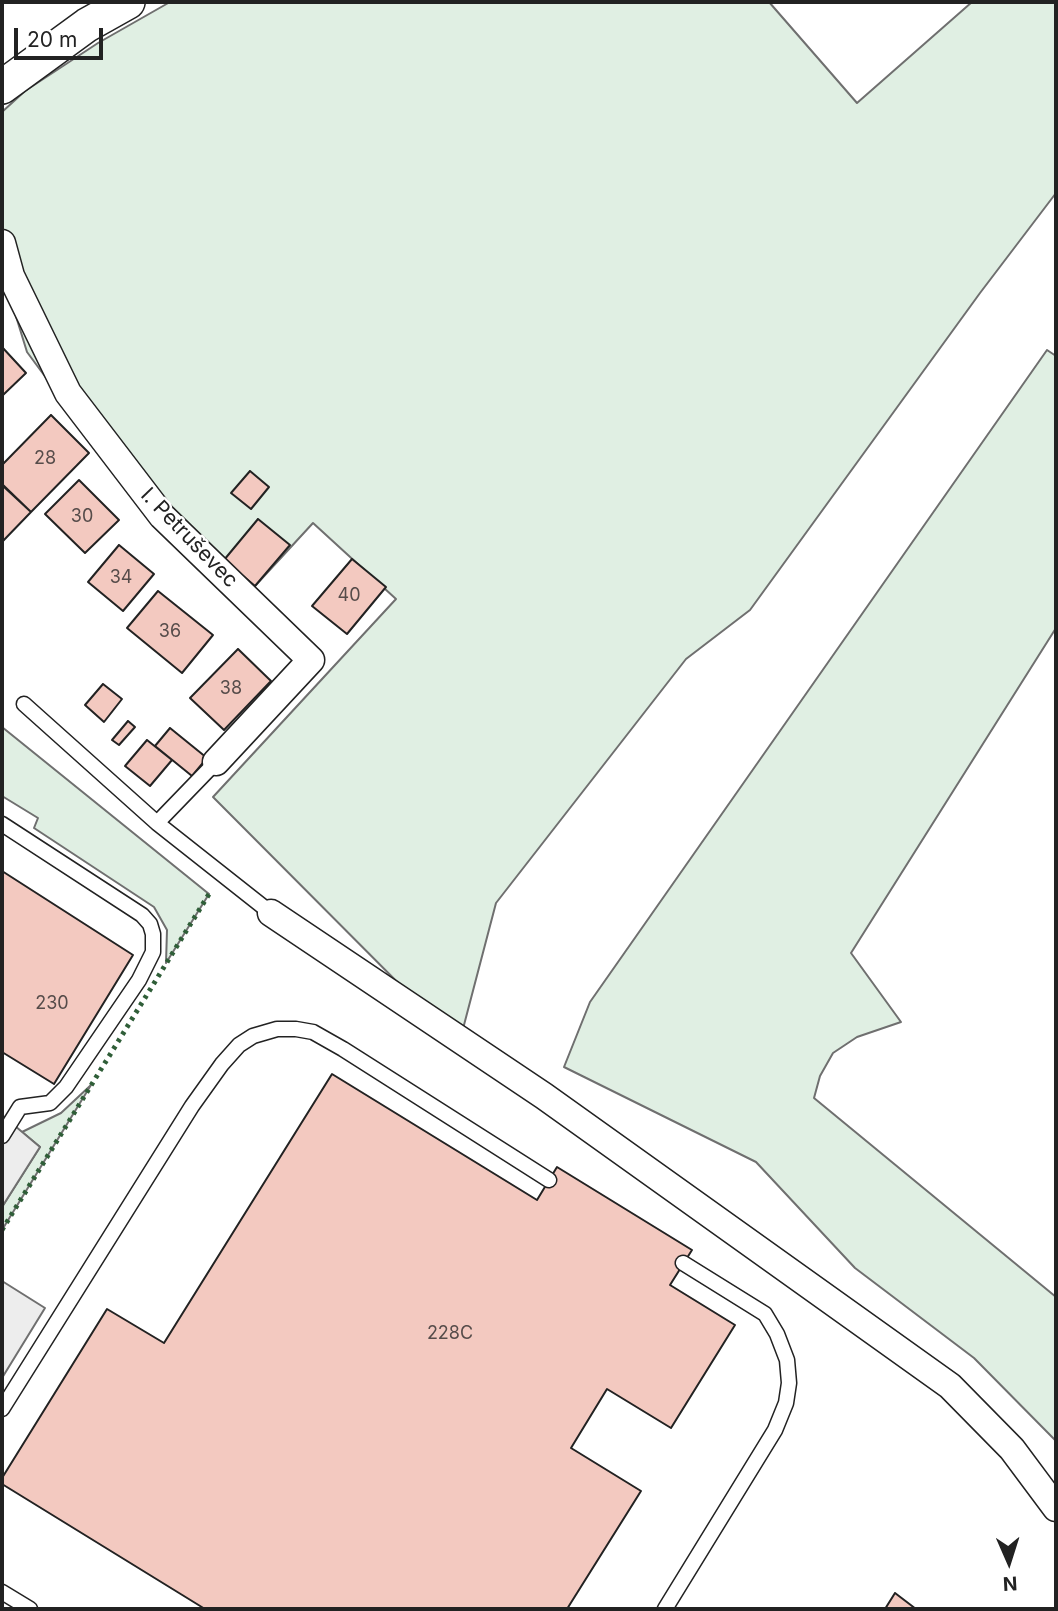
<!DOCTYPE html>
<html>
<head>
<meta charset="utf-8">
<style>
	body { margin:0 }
	#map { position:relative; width:1058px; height:1611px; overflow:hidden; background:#fff; font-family:Inter,sans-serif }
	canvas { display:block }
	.frame { position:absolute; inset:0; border:4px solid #222; pointer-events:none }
	.north { position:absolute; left:974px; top:1527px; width:70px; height:70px; -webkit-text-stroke:5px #fff; paint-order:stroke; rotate:177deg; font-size:19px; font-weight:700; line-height:28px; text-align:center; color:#222 }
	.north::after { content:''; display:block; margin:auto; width:24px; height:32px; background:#222; clip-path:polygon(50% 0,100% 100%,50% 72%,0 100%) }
	.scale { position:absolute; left:14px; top:28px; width:89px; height:32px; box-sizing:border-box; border:4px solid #222; border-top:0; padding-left:9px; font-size:21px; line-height:24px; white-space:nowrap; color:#222; -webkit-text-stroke:5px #fff; paint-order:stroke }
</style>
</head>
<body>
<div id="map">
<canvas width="1058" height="1611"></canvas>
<div class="frame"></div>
<div class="north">N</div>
<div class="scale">20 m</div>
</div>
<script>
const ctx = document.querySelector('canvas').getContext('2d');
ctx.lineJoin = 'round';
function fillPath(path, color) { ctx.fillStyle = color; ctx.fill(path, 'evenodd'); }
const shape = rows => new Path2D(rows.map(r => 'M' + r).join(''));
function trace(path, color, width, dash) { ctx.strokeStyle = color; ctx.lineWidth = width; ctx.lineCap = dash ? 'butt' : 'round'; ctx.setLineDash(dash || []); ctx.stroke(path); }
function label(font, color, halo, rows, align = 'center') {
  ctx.font = font + ' Inter,sans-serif'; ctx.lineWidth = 5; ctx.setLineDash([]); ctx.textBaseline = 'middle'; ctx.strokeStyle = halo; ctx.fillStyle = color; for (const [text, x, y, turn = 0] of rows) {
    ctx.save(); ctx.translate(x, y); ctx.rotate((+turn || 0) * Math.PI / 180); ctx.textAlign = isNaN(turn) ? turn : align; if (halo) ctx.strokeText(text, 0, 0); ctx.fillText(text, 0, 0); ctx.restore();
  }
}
const green = shape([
	[170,2,769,2,857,103,972,2,1056,2,1056,193,980,293,750,610,686,659,496,903,459,1044,213,797,396,599,313,523,255,586,151,520,27,352,2,271,2,112,25,91,98,43,170,2],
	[1047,350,1056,356,1056,628,851,953,901,1022,857,1037,833,1053,820,1076,814,1098,1056,1297,1056,1441,974,1358,855,1268,756,1162,564,1067,590,1002,1047,350],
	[2,727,209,894,166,963,167,930,154,907,34,828,38,818,2,796,2,727],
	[91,1085,2,1230,2,1207,40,1147,22,1132,61,1113,91,1085]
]);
const parking = shape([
	[2,1115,40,1147,2,1207,2,1115],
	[2,1281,45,1308,2,1378,2,1281]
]);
const building = shape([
	[2,347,26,373,2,396,2,347],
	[51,415,89,453,31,512,2,484,2,465,51,415],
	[250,471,269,487,251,509,231,493,250,471],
	[79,480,119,520,85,553,45,514,79,480],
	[3,486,31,512,2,542,2,487,3,486],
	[258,519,290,545,255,586,224,560,258,519],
	[119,545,154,574,123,611,88,582,119,545],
	[352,559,386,587,347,634,312,606,352,559],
	[158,591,213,635,182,673,127,628,158,591],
	[238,649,271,681,224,730,190,698,238,649],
	[103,684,122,699,104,722,85,705,103,684],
	[128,721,135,727,119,745,112,740,128,721],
	[170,728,207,758,192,776,155,746,170,728],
	[147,740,172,760,150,786,125,766,147,740],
	[2,871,133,955,54,1084,2,1052,2,871],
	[332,1074,537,1200,557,1167,692,1250,670,1285,735,1325,671,1428,607,1389,571,1448,641,1491,567,1609,205,1609,2,1484,2,1478,107,1309,164,1343,332,1074],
	[895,1593,916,1609,885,1609,895,1593]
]);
const service = shape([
	[24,704,157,823,271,913],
	[157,823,216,762],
	[2,824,142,915,150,924,153,934,153,952,139,980,66,1087,50,1103,20,1107,2,1136],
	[2,1409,192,1106,222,1064,239,1045,253,1036,277,1029,296,1029,313,1032,343,1049,549,1180],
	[2,1592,30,1609],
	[665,1609,775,1430,786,1403,789,1383,787,1360,777,1334,765,1314,683,1263]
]);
const minor = shape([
	[2,243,11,276,68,393,162,516,311,660,216,762],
	[271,913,544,1096,950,1386,1012,1449,1056,1508]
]);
const tertiary = shape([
	[2,87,87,25,128,2]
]);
const hedge = shape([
	[2,1230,209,894]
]);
const numberNames = [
	["28",45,459],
	["30",82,517],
	["34",121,578],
	["40",349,596],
	["36",170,632],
	["38",231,689],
	["230",52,1004],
	["228C",450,1334]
];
const streetNames = [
	["I. Petruševec",189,538,46]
];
fillPath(green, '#e0efe3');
trace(green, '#6f6f6f', 2);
fillPath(parking, '#ededed');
trace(parking, '#6f6f6f', 2);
fillPath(building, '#f3c9c0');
trace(building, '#222', 2);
trace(service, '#222', 17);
trace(minor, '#222', 29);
trace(tertiary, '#222', 36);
trace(service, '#fff', 14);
trace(minor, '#fff', 26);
trace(tertiary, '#fff', 33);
trace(hedge, '#2f5e38', 5, [3.5, 5]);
label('18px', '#564c4a', null, numberNames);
label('21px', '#222', '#fff', streetNames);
</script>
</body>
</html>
